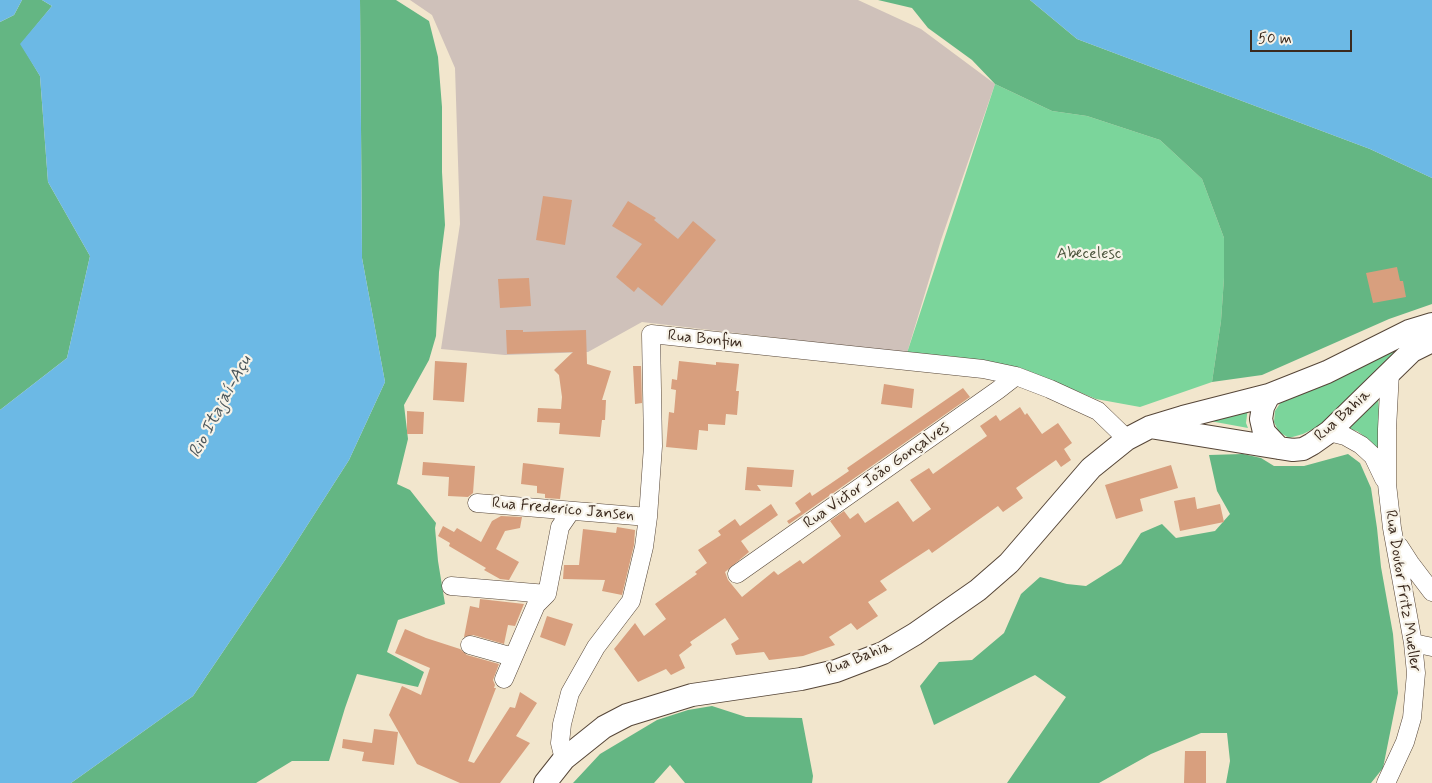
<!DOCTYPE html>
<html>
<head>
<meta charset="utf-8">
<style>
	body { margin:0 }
	#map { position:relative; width:1432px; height:783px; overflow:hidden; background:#f2e6cd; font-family:Mynerve,sans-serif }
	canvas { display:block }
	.scale { position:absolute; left:1250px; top:30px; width:102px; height:22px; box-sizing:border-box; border:2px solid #3b2a1e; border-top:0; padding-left:6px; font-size:15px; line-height:18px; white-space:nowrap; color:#3b2a1e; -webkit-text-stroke:4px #f7f3e8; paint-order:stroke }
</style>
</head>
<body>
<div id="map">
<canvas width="1432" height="783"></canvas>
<div class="scale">50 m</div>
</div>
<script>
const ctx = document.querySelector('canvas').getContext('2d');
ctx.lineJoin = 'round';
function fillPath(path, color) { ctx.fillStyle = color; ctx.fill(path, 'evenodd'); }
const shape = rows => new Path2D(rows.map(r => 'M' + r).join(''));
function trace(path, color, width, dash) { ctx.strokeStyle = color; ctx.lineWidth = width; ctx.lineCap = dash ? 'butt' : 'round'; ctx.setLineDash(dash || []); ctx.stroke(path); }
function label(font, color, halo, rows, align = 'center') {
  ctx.font = font + ' Mynerve,sans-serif'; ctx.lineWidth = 4.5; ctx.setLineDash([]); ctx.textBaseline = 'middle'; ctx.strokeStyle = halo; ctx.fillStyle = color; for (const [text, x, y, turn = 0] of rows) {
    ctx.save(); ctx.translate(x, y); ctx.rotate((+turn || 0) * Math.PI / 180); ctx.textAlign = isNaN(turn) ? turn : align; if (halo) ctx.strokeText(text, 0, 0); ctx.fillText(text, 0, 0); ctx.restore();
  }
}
const industrial = shape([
	[410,0,858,0,921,29,995,84,941,240,907,353,642,322,588,352,505,355,441,349,460,224,455,68,432,15]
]);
const green = shape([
	[995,84,1052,111,1087,116,1160,140,1202,179,1224,238,1224,278,1221,321,1212,382,1140,407,1096,399,1021,368,957,357,907,353],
	[1406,344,1349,400,1319,426,1303,434,1289,438,1279,432,1274,422,1275,411,1281,402],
	[1378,395,1381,454,1368,439,1357,431,1347,429],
	[1248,407,1246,423,1248,428,1199,419]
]);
const forest = shape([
	[22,0,42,0,52,6,21,44,40,76,48,182,90,256,67,358,0,410,0,22,14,15],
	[360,0,396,0,429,21,438,57,442,107,442,172,445,225,439,272,436,336,429,360,404,405,408,439,397,484,410,490,436,523,435,528,438,561,445,604,398,620,387,652,424,672,418,687,357,674,345,708,329,761,292,761,256,783,71,783,193,696,285,560,349,460,385,382,362,258],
	[878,0,1030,0,1077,39,1370,149,1432,178,1432,304,1389,319,1262,375,1212,382,1221,321,1224,278,1224,238,1202,179,1160,140,1087,116,1052,111,995,84,972,60,928,28,912,8],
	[1243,454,1261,458,1274,466,1304,466,1348,454,1360,463,1371,488,1377,528,1381,567,1393,634,1398,693,1383,768,1371,783,1226,783,1230,761,1227,733,1201,733,1151,754,1099,783,1007,783,1066,697,1035,675,934,725,920,686,939,662,972,660,1004,633,1021,594,1040,577,1067,584,1086,586,1121,564,1141,533,1162,524,1176,538,1215,531,1230,514,1217,491,1209,455],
	[712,706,746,717,802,718,813,776,812,783,685,783,670,765,654,783,573,783,600,754,657,720,688,710]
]);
const water = shape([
	[0,0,22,0,14,15,0,22],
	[42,0,360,0,362,258,385,382,349,460,285,560,193,696,71,783,0,783,0,410,67,358,90,256,48,182,40,76,20,44,52,6],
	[1030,0,1432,0,1432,178,1370,149,1077,39]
]);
const building = shape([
	[543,196,572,200,565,245,536,240],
	[628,201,656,218,654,220,678,239,693,221,716,240,662,306,638,287,634,292,616,277,642,244,612,226],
	[1397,267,1400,281,1403,281,1406,297,1373,303,1366,273],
	[529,278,531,306,500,308,498,279],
	[506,330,523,330,523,332,586,330,587,364,611,371,602,400,606,400,605,420,602,420,600,437,559,434,560,423,537,422,538,408,561,409,562,397,559,375,554,370,573,352,507,354],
	[435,361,467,363,464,402,433,400],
	[679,361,716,365,716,362,739,364,736,391,739,391,737,415,726,414,725,425,708,424,708,431,699,430,697,450,666,447,669,412,674,413,676,390,671,389,672,379,677,380],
	[633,366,641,366,642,403,635,404],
	[884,384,914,389,912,408,881,404],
	[963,388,970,397,789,524,787,521,801,512,795,503,810,492,812,496,830,484,849,471,847,468],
	[1020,407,1025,415,1027,413,1042,434,1058,423,1072,443,1064,449,1071,460,1061,467,1056,460,1016,488,1023,498,1003,512,998,506,932,553,929,549,880,581,887,590,868,602,878,616,857,630,851,623,829,637,835,645,803,656,769,660,764,652,736,655,731,644,739,639,725,618,690,642,692,645,679,655,685,668,671,675,666,669,638,682,614,649,635,623,644,636,666,619,655,604,697,574,695,572,707,563,698,550,721,535,718,531,735,519,740,526,771,504,778,515,741,541,749,552,725,572,728,580,742,597,774,571,778,575,800,560,803,564,841,536,830,521,844,511,850,519,858,513,865,523,898,501,913,522,931,509,910,480,929,468,933,474,987,436,980,426,996,415,1000,421],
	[407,411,424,412,423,434,407,434],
	[423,462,475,466,473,493,468,497,448,496,449,477,422,475],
	[523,463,564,468,560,499,545,498,545,494,537,493,537,486,521,484],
	[1171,465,1178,488,1140,499,1143,511,1116,519,1105,485],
	[747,467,794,470,792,487,757,485,761,491,745,490],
	[1195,497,1197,509,1220,504,1224,522,1180,531,1174,501],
	[501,516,522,517,520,528,505,531,496,549,519,562,509,580,500,579,484,570,486,568,449,546,450,543,438,536,443,526,454,532,457,528,481,542,492,521],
	[617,527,635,530,634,545,622,595,602,591,605,580,563,579,564,565,579,565,583,529,616,533],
	[480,599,524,604,515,626,508,625,504,644,473,635,464,637,470,606,479,608],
	[547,616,573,624,565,646,540,637],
	[405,629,426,638,460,649,467,655,499,664,493,680,495,685,494,688,496,688,468,761,474,763,510,707,515,708,520,692,537,703,516,736,530,743,500,783,460,783,417,764,389,715,402,686,421,695,430,668,395,653],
	[374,729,398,732,394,765,362,761,364,752,342,748,343,739,372,743],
	[1185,751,1206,751,1206,783,1184,783]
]);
const minor = shape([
	[1329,432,1345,436,1361,445,1373,456,1384,479],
	[477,503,648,517],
	[1399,546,1410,563,1432,592],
	[737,574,998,390,1016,376],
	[451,586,547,594],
	[1413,643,1432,647],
	[470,645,513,657],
	[504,679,536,605,547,594,560,527,571,511],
	[564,759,560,743,562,724,570,693,596,647,631,601,644,547,648,517,653,446,651,334,983,369,1016,376,1050,389,1098,411,1127,439],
	[1386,783,1405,742,1412,718,1416,673,1413,643,1392,528,1387,484,1387,429,1390,372]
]);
const major = shape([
	[1269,395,1263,407,1261,419,1264,432,1279,448],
	[1156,428,1279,448,1293,450,1303,449,1312,444,1329,432,1412,351,1432,341],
	[545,783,564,759,604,727,627,715,692,695,801,679,836,671,883,653,915,634,978,590,1009,563,1091,468,1127,439,1150,427,1183,417,1269,395,1327,372,1409,331,1432,324]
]);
const parkNames = [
	["Abecelesc",1089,255]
];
const streetNames = [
	["Rua Bonfim",705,340,6],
	["Rua Bahia",1343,416,-42],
	["Rua Victor João Gonçalves",877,476,-35],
	["Rua Frederico Jansen",563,510,5],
	["Rua Doutor Fritz Mueller",1402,591,81],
	["Rua Bahia",859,659,-21]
];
const waterNames = [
	["Rio Itajaí-Açu",221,407,-62]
];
fillPath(industrial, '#cfc1ba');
fillPath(green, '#7bd59b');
fillPath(forest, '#64b683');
fillPath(water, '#6cb9e5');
fillPath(building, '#d89f7e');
trace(minor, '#564638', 19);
trace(major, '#564638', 24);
trace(minor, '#fff', 18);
trace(major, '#fff', 22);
label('16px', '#4b553d', '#f7f3e8', parkNames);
label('16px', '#3b2a1e', '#f7f3e8', streetNames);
label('italic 18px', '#4a555a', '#f7f3e8', waterNames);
</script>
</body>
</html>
